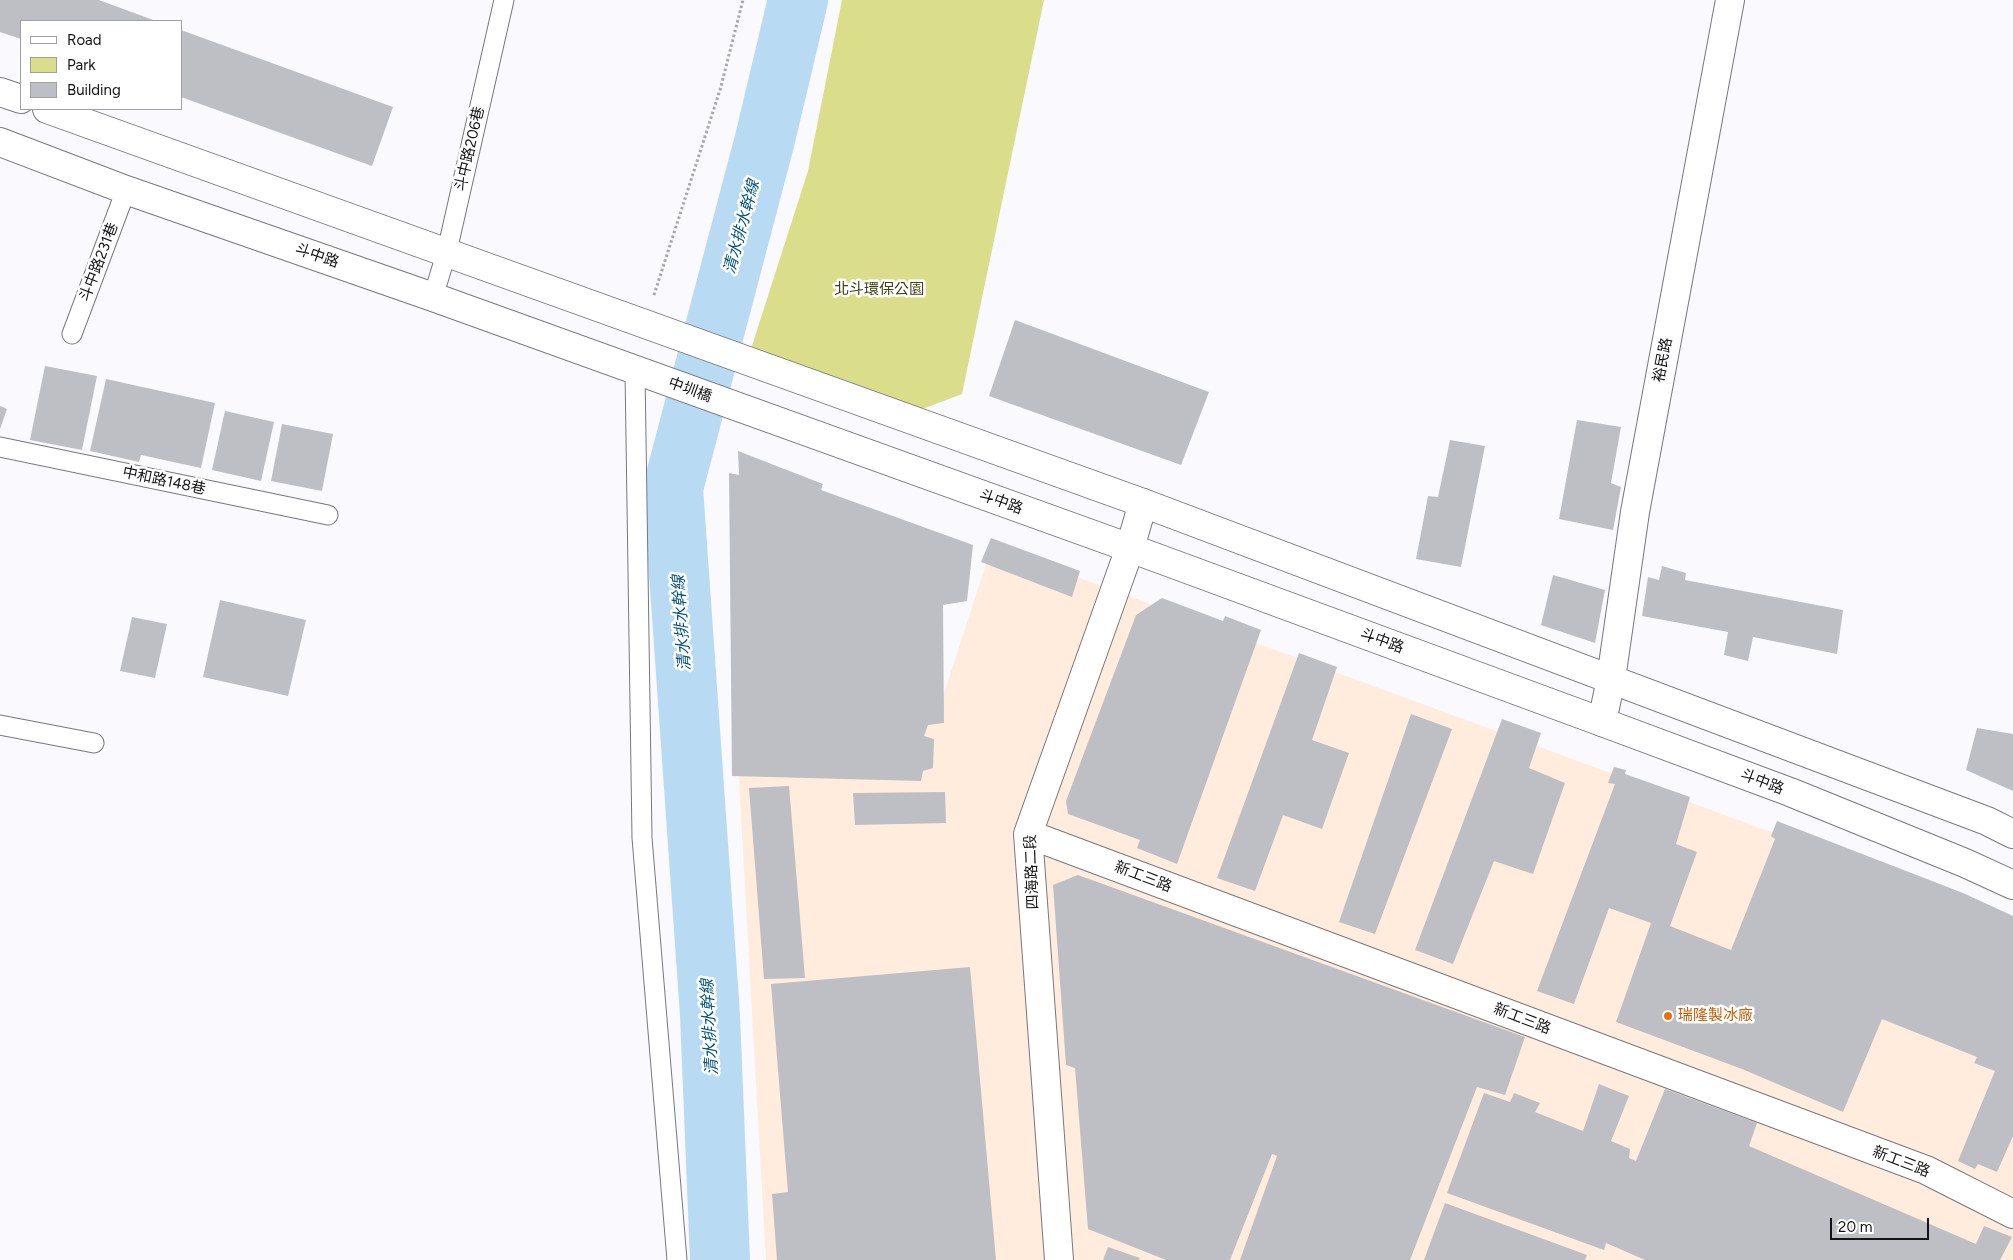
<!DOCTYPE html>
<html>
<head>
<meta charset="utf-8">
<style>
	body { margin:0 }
	#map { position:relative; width:2013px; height:1260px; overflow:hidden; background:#f9f9fe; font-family:Figtree,sans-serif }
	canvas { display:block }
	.legend { position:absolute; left:20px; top:20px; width:162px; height:90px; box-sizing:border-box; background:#fff; border:1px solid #a1a1a2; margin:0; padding:6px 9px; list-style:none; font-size:15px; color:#141416 }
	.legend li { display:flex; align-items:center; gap:10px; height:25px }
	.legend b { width:25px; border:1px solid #a1a1a2 }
	.scale { position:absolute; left:1830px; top:1218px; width:99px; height:22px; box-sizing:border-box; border:2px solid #141416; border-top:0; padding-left:6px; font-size:15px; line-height:18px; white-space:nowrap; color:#141416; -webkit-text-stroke:4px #fff; paint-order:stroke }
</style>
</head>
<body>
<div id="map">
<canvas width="2013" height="1260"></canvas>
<ul class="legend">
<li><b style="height:6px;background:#fff"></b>Road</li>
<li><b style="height:14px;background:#dade8b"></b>Park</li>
<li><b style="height:14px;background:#bebec5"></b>Building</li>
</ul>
<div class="scale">20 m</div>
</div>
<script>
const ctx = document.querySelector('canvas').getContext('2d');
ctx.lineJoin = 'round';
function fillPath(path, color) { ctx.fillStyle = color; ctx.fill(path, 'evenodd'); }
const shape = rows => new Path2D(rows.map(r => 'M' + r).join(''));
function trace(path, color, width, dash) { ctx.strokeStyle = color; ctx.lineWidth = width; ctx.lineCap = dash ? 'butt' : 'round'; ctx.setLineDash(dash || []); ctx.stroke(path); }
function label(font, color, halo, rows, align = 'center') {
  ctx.font = font + ' Figtree,"Noto Sans TC",sans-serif'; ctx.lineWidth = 5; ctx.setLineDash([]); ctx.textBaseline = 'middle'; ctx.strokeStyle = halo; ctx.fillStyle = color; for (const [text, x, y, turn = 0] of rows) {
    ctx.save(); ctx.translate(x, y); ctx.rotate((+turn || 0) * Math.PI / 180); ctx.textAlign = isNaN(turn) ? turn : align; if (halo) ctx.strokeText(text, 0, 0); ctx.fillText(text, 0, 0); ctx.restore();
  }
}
const industrial = shape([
	[992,546,1869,868,2013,929,2013,1260,766,1260,735,710,936,718]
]);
const green = shape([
	[842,0,1044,0,962,394,912,413,750,352,808,171]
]);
const river = shape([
	[720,1260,710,1015,673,488,765,139,798,0]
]);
const building = shape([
	[0,0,99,0,156,21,21,21,21,39,0,32],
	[181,30,393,107,372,166,181,97],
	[1015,320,1209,392,1181,465,989,396],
	[45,366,97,376,82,450,30,440],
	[106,379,215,403,201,468,141,455,139,462,90,451],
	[0,406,7,409,0,429],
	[225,411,274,422,261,481,212,470],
	[1577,420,1621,427,1611,483,1621,487,1613,530,1559,519],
	[282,424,333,434,322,491,271,481],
	[1450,440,1485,446,1461,567,1416,559,1428,496,1438,497],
	[738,451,823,484,821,490,973,545,967,601,943,605,944,723,928,725,924,736,934,739,933,768,923,771,921,781,732,776,729,473,739,475],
	[991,538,1080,571,1072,597,981,562],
	[1662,566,1686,573,1685,580,1843,610,1837,654,1753,637,1748,661,1724,655,1728,632,1642,616,1648,577,1659,580],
	[1553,575,1605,590,1595,643,1541,625],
	[1162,598,1223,621,1225,616,1261,630,1177,864,1137,848,1140,840,1068,814,1066,801,1136,615],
	[220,600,306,620,288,696,203,677],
	[132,617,167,624,155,678,120,671],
	[1299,653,1337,667,1312,740,1349,753,1322,829,1283,815,1255,891,1217,878],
	[1411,714,1452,729,1375,934,1339,922],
	[1502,719,1541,733,1529,768,1565,783,1533,874,1494,861,1453,964,1415,950],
	[1977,728,2013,734,2013,791,1966,770],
	[1614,767,1626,770,1625,774,1690,797,1676,844,1697,852,1670,926,1731,950,1775,839,1771,836,1777,821,1963,893,2013,916,2013,1136,1997,1172,1978,1164,1975,1169,1958,1161,1995,1071,1974,1063,1977,1057,1882,1019,1843,1112,1742,1069,1616,1022,1651,923,1609,908,1574,1004,1537,991,1615,784,1608,783],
	[789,786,805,978,764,979,749,788],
	[945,792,946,823,855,825,853,793],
	[1078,875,1525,1037,1505,1095,1477,1087,1410,1260,1240,1260,1277,1156,1272,1154,1230,1260,1166,1260,1088,1229,1075,1068,1066,1065,1053,885],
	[970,967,996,1260,777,1260,772,1194,788,1192,771,984],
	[1599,1084,1629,1096,1611,1141,1630,1149,1629,1158,1636,1161,1665,1089,1757,1123,1749,1146,1976,1244,1984,1226,2012,1237,2000,1260,1645,1260,1606,1243,1604,1250,1447,1193,1484,1093,1510,1102,1514,1093,1540,1103,1535,1112,1583,1131],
	[1445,1203,1587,1255,1585,1260,1424,1260],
	[1108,1247,1140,1258,1139,1260,1103,1260]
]);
const path = shape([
	[654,295,720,90,743,0]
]);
const service = shape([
	[433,297,447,251,504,0],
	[72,334,126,190],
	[635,371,642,838,677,1260],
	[0,447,328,515],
	[0,725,94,743]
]);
const minor = shape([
	[1028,834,1926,1170,2013,1214],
	[1059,1260,1028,834,1130,548,1143,503]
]);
const tertiary = shape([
	[1602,722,1611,679,1635,512,1730,0]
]);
const secondary = shape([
	[0,92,21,99],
	[47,109,1143,503,1987,821,2013,834],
	[0,142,126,190,433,297,1130,548,1602,722,1790,792,1965,863,2013,885]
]);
const markers = [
	[1668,1016,5,"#e8710a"]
];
const streetNames = [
	["斗中路206巷",470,149,-77],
	["斗中路",317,256,19],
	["斗中路231巷",99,262,-69],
	["裕民路",1663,360,-79],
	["中圳橋",690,390,20],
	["中和路148巷",164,481,12],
	["斗中路",1001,502,20],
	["斗中路",1382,641,20],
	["斗中路",1762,782,21],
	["四海路二段",1032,872,-92],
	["新工三路",1143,877,21],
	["新工三路",1522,1019,21],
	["新工三路",1901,1162,21]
];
const parkNames = [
	["北斗環保公園",879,290]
];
const foodNames = [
	["瑞隆製冰廠",1678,1016]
];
const waterNames = [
	["清水排水幹線",742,227,-75],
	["清水排水幹線",682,623,-94],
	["清水排水幹線",710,1027,-93]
];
fillPath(industrial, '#ffecdc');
fillPath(green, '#dade8b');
trace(river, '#b8dbf3', 60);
fillPath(building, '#bebec5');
trace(service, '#77777d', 21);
trace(minor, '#77777d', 30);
trace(tertiary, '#77777d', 30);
trace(secondary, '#77777d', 30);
trace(path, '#a8a8ac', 3, [2.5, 2.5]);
trace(service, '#fff', 19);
trace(minor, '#fff', 28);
trace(tertiary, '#fff', 28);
trace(secondary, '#fff', 28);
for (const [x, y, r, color] of markers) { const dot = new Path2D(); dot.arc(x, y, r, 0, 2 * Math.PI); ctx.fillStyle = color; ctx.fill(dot); trace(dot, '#fff', 2); }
label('15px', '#141416', '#fff', streetNames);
label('15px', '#404118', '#fff', parkNames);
label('15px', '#c56008', '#fff', foodNames, 'left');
label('italic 16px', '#055379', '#fff', waterNames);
</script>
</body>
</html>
